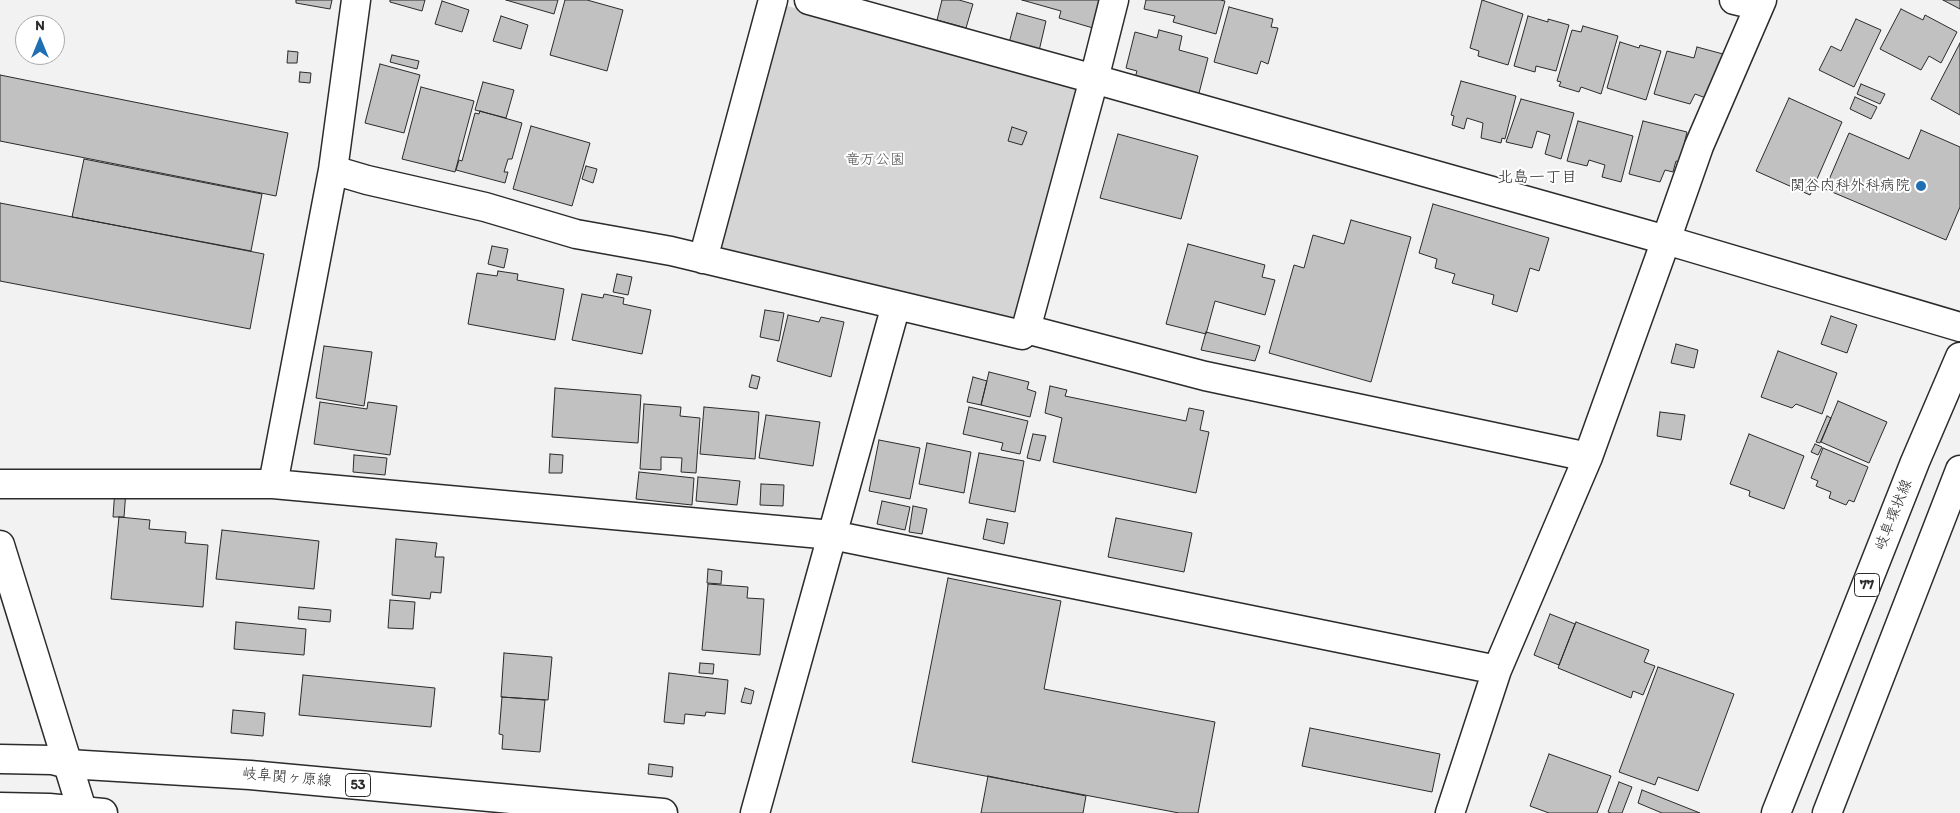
<!DOCTYPE html>
<html>
<head>
<meta charset="utf-8">
<style>
	body { margin:0 }
	#map { position:relative; width:1960px; height:813px; overflow:hidden; background:#f2f2f2; font-family:Itim,sans-serif }
	canvas { display:block }
	.north { position:absolute; left:15px; top:15px; width:50px; height:50px; box-sizing:border-box; background:#fff; border:1px solid #aaa; border-radius:50%; rotate:0deg; font-size:14px; font-weight:700; line-height:20px; text-align:center; color:#2b2b2b }
	.north::after { content:''; display:block; margin:auto; width:18px; height:22px; background:#1f6fb2; clip-path:polygon(50% 0,100% 100%,50% 72%,0 100%) }
</style>
</head>
<body>
<div id="map">
<canvas width="1960" height="813"></canvas>
<div class="north">N</div>
</div>
<script>
const ctx = document.querySelector('canvas').getContext('2d');
ctx.lineJoin = 'round';
function fillPath(path, color) { ctx.fillStyle = color; ctx.fill(path, 'evenodd'); }
const shape = rows => new Path2D(rows.map(r => 'M' + r).join(''));
function trace(path, color, width, dash) { ctx.strokeStyle = color; ctx.lineWidth = width; ctx.lineCap = dash ? 'butt' : 'round'; ctx.setLineDash(dash || []); ctx.stroke(path); }
function label(font, color, halo, rows, align = 'center') {
  ctx.font = font + ' Itim,"Klee One",sans-serif'; ctx.lineWidth = 4; ctx.setLineDash([]); ctx.textBaseline = 'middle'; ctx.strokeStyle = halo; ctx.fillStyle = color; for (const [text, x, y, turn = 0] of rows) {
    ctx.save(); ctx.translate(x, y); ctx.rotate((+turn || 0) * Math.PI / 180); ctx.textAlign = isNaN(turn) ? turn : align; if (halo) ctx.strokeText(text, 0, 0); ctx.fillText(text, 0, 0); ctx.restore();
  }
}
const green = shape([
	[784,5,1080,88,1017,322,718,250]
]);
const building = shape([
	[296,0,332,0,330,9,296,3,296,0],
	[390,0,425,0,422,11,390,2,390,0],
	[506,0,558,0,554,14,506,0],
	[565,0,587,0,623,10,607,71,550,55,565,0],
	[942,0,959,0,973,4,966,28,937,20,942,0],
	[1022,0,1101,0,1093,28,1059,18,1061,11,1022,0],
	[1146,0,1220,0,1225,1,1216,34,1173,22,1175,16,1144,9,1146,0],
	[1482,0,1523,14,1508,65,1478,56,1479,51,1470,48,1482,0],
	[1943,0,1960,0,1960,9,1943,0],
	[442,1,469,10,462,32,435,24,442,1],
	[1229,7,1273,19,1271,27,1278,28,1268,64,1261,61,1257,74,1214,62,1229,7],
	[1901,9,1923,20,1925,15,1957,32,1941,63,1929,56,1921,70,1880,49,1901,9],
	[1017,13,1046,21,1039,51,1009,43,1017,13],
	[501,16,528,25,521,49,493,41,501,16],
	[1528,16,1548,22,1548,19,1569,25,1556,71,1536,66,1535,72,1514,66,1528,16],
	[1856,19,1881,30,1854,87,1819,70,1831,46,1841,51,1856,19],
	[1583,26,1618,36,1601,94,1581,87,1579,92,1559,86,1561,82,1557,81,1572,30,1581,32,1583,26],
	[1159,30,1182,36,1179,50,1208,58,1198,97,1134,81,1137,71,1126,68,1135,32,1157,38,1159,30],
	[1620,42,1639,48,1640,45,1661,51,1646,100,1607,88,1620,42],
	[1960,43,1960,115,1931,99,1960,43],
	[1697,47,1723,54,1711,94,1706,98,1695,94,1690,104,1654,94,1667,51,1694,58,1697,47],
	[288,51,298,52,297,63,287,63,288,51],
	[392,55,419,61,417,69,390,62,392,55],
	[380,64,420,75,404,133,365,123,380,64],
	[300,72,311,73,310,83,299,82,300,72],
	[0,75,288,133,276,196,0,141,0,75],
	[1461,81,1516,96,1505,139,1502,138,1501,143,1481,138,1483,123,1467,118,1464,129,1452,125,1454,116,1451,115,1461,81],
	[483,82,514,90,506,118,475,110,483,82],
	[1861,84,1885,94,1880,104,1857,94,1861,84],
	[421,87,474,101,455,172,402,159,421,87],
	[1855,97,1877,107,1871,119,1850,109,1855,97],
	[1789,98,1842,122,1810,195,1756,171,1789,98],
	[1521,99,1574,113,1561,159,1545,154,1550,135,1537,131,1532,148,1506,142,1521,99],
	[480,111,522,123,512,159,508,159,504,172,508,172,505,183,456,170,459,160,462,161,475,113,479,114,480,111],
	[1578,121,1633,136,1621,182,1602,177,1605,165,1589,160,1587,166,1567,161,1578,121],
	[1643,121,1687,132,1680,162,1676,161,1673,172,1665,170,1660,182,1629,174,1643,121],
	[531,126,590,143,572,206,513,189,531,126],
	[1012,127,1027,132,1022,145,1008,141,1012,127],
	[1921,130,1960,147,1960,207,1946,240,1825,189,1849,133,1909,159,1921,130],
	[1118,134,1198,156,1181,219,1100,198,1118,134],
	[84,159,262,194,251,251,72,217,84,159],
	[586,166,597,169,593,183,582,179,586,166],
	[0,203,264,254,250,329,0,281,0,203],
	[1433,204,1549,238,1539,271,1530,268,1517,312,1492,304,1494,295,1452,283,1455,274,1435,268,1437,259,1419,253,1433,204],
	[1351,220,1411,237,1371,382,1269,353,1294,265,1304,268,1313,235,1344,244,1351,220],
	[1188,244,1265,265,1262,277,1275,280,1265,315,1215,301,1206,334,1166,324,1188,244],
	[492,246,508,249,504,268,488,264,492,246],
	[498,271,518,274,517,280,564,289,555,340,468,324,477,273,497,276,498,271],
	[617,274,632,277,628,295,613,292,617,274],
	[582,294,603,298,604,294,624,298,623,304,651,310,642,354,572,340,582,294],
	[765,310,784,313,779,341,760,337,765,310],
	[788,315,819,322,821,317,844,322,831,377,777,361,788,315],
	[1831,316,1857,325,1847,353,1821,344,1831,316],
	[1206,332,1260,346,1255,361,1201,350,1206,332],
	[1676,344,1698,350,1694,368,1671,363,1676,344],
	[324,346,372,352,364,406,316,398,324,346],
	[1778,351,1837,373,1822,414,1796,404,1792,408,1761,397,1778,351],
	[989,372,1029,382,1027,389,1036,392,1030,417,981,405,989,372],
	[752,375,760,377,757,389,749,387,752,375],
	[973,377,987,381,981,405,967,402,973,377],
	[1050,386,1067,390,1065,396,1186,421,1189,408,1204,411,1200,430,1209,432,1196,493,1053,462,1062,418,1045,413,1050,386],
	[555,388,641,395,638,443,552,437,555,388],
	[1838,401,1887,422,1869,463,1821,442,1838,401],
	[320,402,367,409,368,402,397,406,390,455,314,444,320,402],
	[644,404,681,407,680,416,700,418,696,473,681,472,682,458,661,457,661,470,640,469,644,404],
	[704,407,759,412,755,459,700,454,704,407],
	[969,407,1028,421,1020,454,1001,450,1003,443,963,434,969,407],
	[1660,412,1685,415,1681,440,1657,436,1660,412],
	[766,415,820,422,813,466,759,458,766,415],
	[1827,416,1831,418,1820,443,1816,442,1827,416],
	[1033,434,1046,436,1040,461,1027,458,1033,434],
	[1749,434,1804,456,1784,509,1749,496,1750,491,1730,484,1749,434],
	[879,440,920,448,910,499,869,491,879,440],
	[927,443,971,452,964,493,919,484,927,443],
	[1815,444,1822,447,1818,455,1811,452,1815,444],
	[1823,448,1868,467,1854,502,1849,500,1846,505,1829,498,1831,492,1816,486,1818,481,1811,478,1823,448],
	[979,453,1024,461,1015,512,969,503,979,453],
	[550,454,563,455,562,473,549,473,550,454],
	[354,455,387,458,385,475,353,472,354,455],
	[639,472,694,478,692,505,636,499,639,472],
	[698,477,740,481,737,505,696,501,698,477],
	[761,484,784,485,783,506,760,505,761,484],
	[115,489,126,490,124,517,113,517,115,489],
	[882,501,910,507,905,530,877,524,882,501],
	[913,506,927,509,922,534,909,532,913,506],
	[119,517,150,520,149,529,186,532,185,543,208,545,203,607,111,599,119,517],
	[1116,518,1192,533,1184,572,1108,557,1116,518],
	[987,519,1008,523,1004,544,983,539,987,519],
	[222,530,319,541,314,589,216,579,222,530],
	[396,539,437,543,435,557,444,557,441,593,431,592,430,599,392,595,396,539],
	[708,569,722,571,721,584,707,583,708,569],
	[948,578,1061,601,1044,689,1215,722,1198,813,1179,813,912,762,948,578],
	[708,584,748,587,747,598,764,599,760,655,702,650,708,584],
	[390,600,415,602,413,629,388,628,390,600],
	[299,607,331,610,330,622,298,619,299,607],
	[1550,614,1575,624,1559,665,1534,655,1550,614],
	[236,622,306,629,304,655,234,649,236,622],
	[1576,622,1649,650,1644,662,1655,666,1643,695,1633,691,1631,698,1558,668,1576,622],
	[504,653,552,657,548,700,501,697,504,653],
	[700,663,714,664,713,674,699,673,700,663],
	[1658,667,1734,694,1698,791,1658,777,1655,785,1619,772,1658,667],
	[669,673,728,680,725,714,706,712,705,716,685,714,684,724,664,722,669,673],
	[303,675,435,688,431,727,299,715,303,675],
	[745,688,754,691,751,704,741,702,745,688],
	[502,697,545,700,540,752,502,749,503,735,499,734,502,697],
	[233,710,265,713,263,736,231,733,233,710],
	[1310,728,1440,754,1432,792,1302,766,1310,728],
	[1549,754,1611,776,1597,813,1549,813,1530,806,1549,754],
	[649,764,673,767,672,777,648,774,649,764],
	[988,776,1086,796,1083,813,981,813,988,776],
	[1619,782,1632,787,1622,813,1611,813,1608,812,1619,782],
	[1642,790,1700,813,1662,813,1638,803,1642,790]
]);
const street = shape([
	[809,0,1094,79,1114,0],
	[1734,0,1759,6],
	[1762,0,1699,146,1666,240,1960,327],
	[333,170,367,180,485,207,576,234,671,251,1022,335,1026,329,1094,79,1666,240,1588,457,1497,670,1450,813],
	[703,259,773,0],
	[1026,329,1205,376,1588,457],
	[0,484,273,484,832,535,1497,670],
	[273,484,333,170,356,0],
	[0,545,83,813],
	[755,813,896,305]
]);
const primary = shape([
	[0,759,52,760,68,764,250,775,663,813],
	[0,807,49,808,103,813],
	[1776,813,1915,462,1960,357],
	[1827,813,1960,470]
]);
const markers = [
	[1921,186,6,"#1f6fb2"]
];
const shields = [
	[1867,585,25],
	[358,785,25]
];
const shieldNames = [
	["77",1867,585],
	["53",358,785]
];
const parkNames = [
	["竜万公園",875,160]
];
const poiNames = [
	["関谷内科外科病院",1910,186]
];
const streetNames = [
	["岐阜環状線",1894,515,-68],
	["岐阜関ヶ原線",287,778,5]
];
const neighbourhoodNames = [
	["北島一丁目",1537,178]
];
fillPath(green, '#d5d5d5');
fillPath(building, '#c1c1c1');
trace(building, '#2b2b2b', 1);
trace(street, '#2b2b2b', 31);
trace(primary, '#2b2b2b', 31);
trace(street, '#fff', 28);
trace(primary, '#fff', 28);
for (const [x, y, r, color] of markers) { const dot = new Path2D(); dot.arc(x, y, r, 0, 2 * Math.PI); ctx.fillStyle = color; ctx.fill(dot); trace(dot, '#fff', 2); }
for (const [x, y, w] of shields) { const box = new Path2D(); box.roundRect(x - w / 2, y - 11.5, w, 23, 4); ctx.fillStyle = '#fff'; ctx.fill(box); trace(box, '#2b2b2b', 1); }
label('bold 14px', '#2b2b2b', null, shieldNames);
label('15px', '#565656', '#fff', parkNames);
label('15px', '#2b2b2b', '#fff', poiNames, 'right');
label('15px', '#2b2b2b', '#fff', streetNames);
label('16px', '#2b2b2b', '#fff', neighbourhoodNames);
</script>
</body>
</html>
